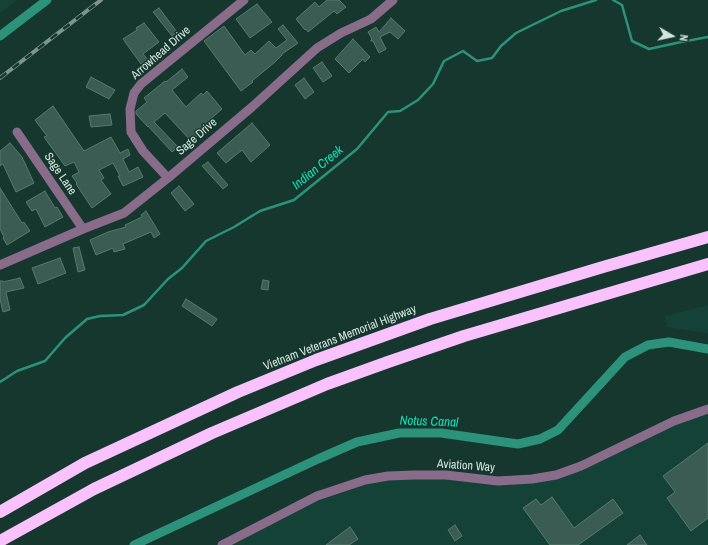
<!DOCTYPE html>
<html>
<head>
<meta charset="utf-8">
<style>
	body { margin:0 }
	#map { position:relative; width:708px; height:545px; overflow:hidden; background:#15372e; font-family:"Archivo Narrow",sans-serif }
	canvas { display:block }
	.north { position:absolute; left:652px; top:16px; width:40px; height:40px; -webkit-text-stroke:3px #15372e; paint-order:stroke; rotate:99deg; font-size:11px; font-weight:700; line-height:16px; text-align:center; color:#d3e5df }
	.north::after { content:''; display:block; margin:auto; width:14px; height:18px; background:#d3e5df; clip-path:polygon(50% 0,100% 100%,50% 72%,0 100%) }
</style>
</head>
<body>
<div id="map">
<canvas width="708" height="545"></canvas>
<div class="north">N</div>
</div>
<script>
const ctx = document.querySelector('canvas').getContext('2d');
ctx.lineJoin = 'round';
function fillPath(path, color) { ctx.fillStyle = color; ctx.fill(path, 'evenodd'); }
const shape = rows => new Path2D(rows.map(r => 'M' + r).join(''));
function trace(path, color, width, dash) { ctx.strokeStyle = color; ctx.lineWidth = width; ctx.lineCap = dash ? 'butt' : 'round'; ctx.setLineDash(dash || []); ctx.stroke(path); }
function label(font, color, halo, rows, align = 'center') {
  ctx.font = font + ' "Archivo Narrow",sans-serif'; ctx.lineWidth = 3; ctx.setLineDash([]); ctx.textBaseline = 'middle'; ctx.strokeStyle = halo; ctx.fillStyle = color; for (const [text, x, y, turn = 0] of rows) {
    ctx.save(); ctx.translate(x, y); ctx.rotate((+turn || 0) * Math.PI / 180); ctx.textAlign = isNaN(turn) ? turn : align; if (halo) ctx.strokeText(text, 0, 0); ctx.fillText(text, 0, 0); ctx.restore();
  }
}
const built = shape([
	[0,0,18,0,0,13],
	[708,305,708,333,667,327,665,316],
	[708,409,708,545,222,545,317,496,388,476,498,481,556,475]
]);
const stream = shape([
	[613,0,622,5,632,41,649,49,681,42,708,37],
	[0,382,17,371,45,361,65,338,87,319,100,316,123,315,144,305,168,279,182,268,206,241,234,227,260,211,294,200,357,149,388,112,400,111,418,100,433,84,444,61,463,51,477,61,492,58,501,46,516,33,561,11,596,0]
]);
const canal = shape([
	[0,36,47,0],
	[134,545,318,459,357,442,399,433,441,433,518,444,540,439,558,430,625,357,648,345,669,342,708,349]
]);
const building = shape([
	[327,0,339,0,346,7,337,14,334,11,308,32,306,29,305,30,296,19,315,2,319,7,327,0],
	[257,4,272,22,250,38,236,19,257,4],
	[159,8,177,32,172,36,153,12,159,8],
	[391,18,405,31,398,39,390,32,380,37,386,49,379,53,373,41,371,41,371,40,372,39,368,32,376,27,379,32,391,18],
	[144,23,159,42,143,54,148,60,141,64,123,39,137,30,136,28,144,23],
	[283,25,298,43,282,54,282,55,275,62,252,81,253,82,241,91,204,41,224,26,245,55,251,50,255,54,269,41,276,48,287,40,278,29,283,25],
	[353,39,370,57,365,62,363,59,349,73,335,59,353,39],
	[322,62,332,76,323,82,313,68,322,62],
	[182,69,188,77,172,90,186,107,201,93,203,95,207,91,222,109,208,121,211,124,191,141,165,113,154,122,178,147,172,152,148,126,148,127,136,114,136,111,147,102,144,98,165,81,166,82,182,69],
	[91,77,115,90,109,99,86,87,91,77],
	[304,78,314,92,305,99,295,85,304,78],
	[53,106,84,151,111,137,120,153,128,149,130,155,123,159,129,172,138,167,143,177,123,186,118,176,120,176,113,163,99,170,104,178,101,180,111,194,92,208,76,184,77,183,72,176,79,172,74,162,65,166,44,137,47,136,35,120,53,106],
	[110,114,112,125,91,127,89,116,110,114],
	[252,123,270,145,251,162,242,150,226,163,217,153,252,123],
	[10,143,22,157,34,183,16,192,3,164,0,166,0,151,10,143],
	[208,162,228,185,223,189,202,166,208,162],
	[179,186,194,204,185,211,171,193,179,186],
	[0,188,22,223,24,222,30,231,7,245,3,238,4,237,0,229,0,188],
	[45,191,55,208,57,207,63,217,45,227,36,209,32,211,26,202,45,191],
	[146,211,160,234,154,238,151,232,123,244,125,249,114,252,113,248,96,255,90,240,108,232,126,227,125,225,142,217,141,215,146,211],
	[79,247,85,270,78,272,73,248,79,247],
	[60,258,66,273,38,284,32,268,60,258],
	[20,278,24,288,6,292,10,310,3,312,0,299,0,281,3,281,3,282,20,278],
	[263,280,269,281,268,290,261,289,263,280],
	[186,299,217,319,212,326,182,306,186,299],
	[708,443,708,518,691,531,667,498,675,492,663,476,708,443],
	[552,497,574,528,613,499,623,513,578,545,550,545,523,508,536,499,541,505,552,497],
	[455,525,462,536,455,541,448,530,455,525],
	[350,527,358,539,349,545,326,545,350,527],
	[640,535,647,545,627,545,640,535]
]);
const minor = shape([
	[17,132,83,229],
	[168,178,143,151,131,132,130,109,134,93,141,84,244,0],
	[0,265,83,229,124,213,168,178,252,107,317,48,341,33,371,19,393,0],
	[222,545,317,496,365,480,388,476,414,475,446,475,498,481,532,479,556,475,581,466,674,421,708,409]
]);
const highway = shape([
	[0,512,85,463,238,392,316,360,430,319,603,267,708,237],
	[0,541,94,489,212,433,327,384,388,362,464,336,708,264]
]);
const rail = shape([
	[0,78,101,0]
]);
const streetNames = [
	["Arrowhead Drive",161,53,-41],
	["Sage Drive",197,137,-41],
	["Sage Lane",60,174,56],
	["Vietnam Veterans Memorial Highway",340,338,-21],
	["Aviation Way",466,466,4]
];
const waterNames = [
	["Indian Creek",318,168,-39],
	["Notus Canal",429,422,2]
];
fillPath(built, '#154237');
trace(stream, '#2d927a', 2.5);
trace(canal, '#2d927a', 9);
fillPath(building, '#3a5c52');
trace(building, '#577a6f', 1);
trace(minor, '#886c89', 9);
trace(highway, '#fac2fd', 12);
trace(rail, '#7c958e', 4);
trace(rail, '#15372e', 2.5, [8]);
label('12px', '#d3e5df', '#15372e', streetNames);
label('italic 13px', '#12e2ba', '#15372e', waterNames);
</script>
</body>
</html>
